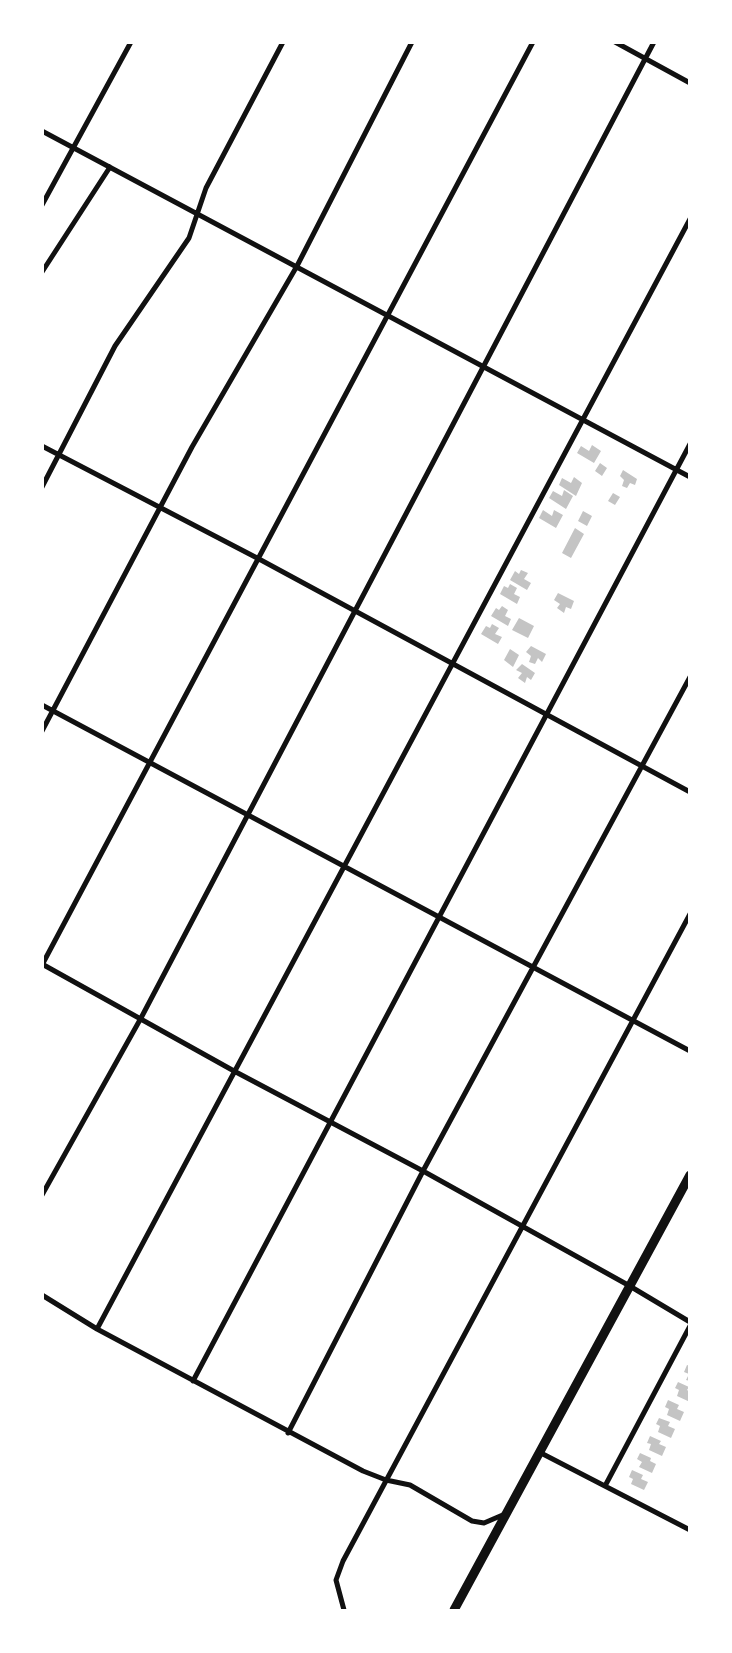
<!DOCTYPE html>
<html>
<head>
<meta charset="utf-8">
<style>
	body { margin:0 }
	#map { position:relative; width:732px; height:1653px; overflow:hidden; background:#fff; font-family:"PT Sans",sans-serif }
	canvas { display:block }
	.frame { position:absolute; inset:0; border:44px solid #fff; pointer-events:none }
</style>
</head>
<body>
<div id="map">
<canvas width="732" height="1653"></canvas>
<div class="frame"></div>
</div>
<script>
const ctx = document.querySelector('canvas').getContext('2d');
ctx.lineJoin = 'round';
function fillPath(path, color) { ctx.fillStyle = color; ctx.fill(path, 'evenodd'); }
const shape = rows => new Path2D(rows.map(r => 'M' + r).join(''));
function trace(path, color, width, dash) { ctx.strokeStyle = color; ctx.lineWidth = width; ctx.lineCap = dash ? 'butt' : 'round'; ctx.setLineDash(dash || []); ctx.stroke(path); }
const building = shape([
	[592,445,601,451,594,463,577,453,581,446,589,451],
	[600,463,607,468,602,476,595,471],
	[623,470,637,479,635,485,630,483,627,488,622,486,624,480,620,476],
	[574,477,582,483,576,496,559,485,562,478,571,483],
	[564,490,573,496,566,509,549,498,553,491,562,496],
	[613,493,620,497,615,505,608,501],
	[543,510,552,516,554,510,563,515,556,528,539,518],
	[583,511,592,516,587,526,578,521],
	[575,528,584,534,571,558,562,553],
	[521,570,528,573,524,579,531,583,527,590,510,580,515,571,519,574],
	[510,584,517,588,514,594,520,597,517,604,500,594,504,586,508,588],
	[558,593,574,601,571,609,566,607,564,613,557,608,560,604,554,600],
	[502,606,508,610,505,616,511,619,508,626,491,616,496,608,499,610],
	[519,618,534,626,528,638,512,630],
	[492,624,499,628,495,634,502,637,498,644,481,634,486,626,490,628],
	[531,646,546,654,542,662,538,658,535,664,529,662,531,656,526,652],
	[510,649,519,655,513,667,504,660],
	[522,664,535,673,531,680,527,677,525,683,518,678,522,673,516,670],
	[687,1365,690,1366,690,1381,686,1380,689,1374,684,1372],
	[678,1382,689,1387,687,1390,690,1392,690,1402,677,1396,679,1390,675,1388],
	[668,1400,679,1405,677,1409,684,1412,680,1421,667,1415,669,1409,665,1407],
	[659,1418,670,1422,668,1426,675,1429,671,1438,658,1432,660,1426,656,1424],
	[650,1436,661,1441,659,1444,666,1447,662,1456,649,1450,651,1444,647,1443],
	[640,1453,651,1458,650,1461,656,1464,652,1473,639,1467,642,1462,637,1459],
	[632,1470,643,1475,641,1479,648,1482,644,1490,631,1484,633,1479,629,1477]
]);
const minor = shape([
	[615,42,690,83],
	[42,131,690,477],
	[42,205,131,42],
	[42,272,110,167],
	[42,446,259,559,690,792],
	[42,487,115,346,189,238,206,188,283,42],
	[42,705,690,1051],
	[42,731,192,447,297,266,412,42],
	[42,964,234,1071,423,1171,628,1285,690,1322],
	[42,965,533,42],
	[42,1195,141,1018,654,42],
	[42,1295,97,1329,363,1471,386,1480,410,1485,472,1521,484,1523,505,1514],
	[97,1329,690,219],
	[193,1381,690,444],
	[288,1433,423,1171,690,677],
	[539,1452,690,1530],
	[605,1486,690,1326],
	[344,1610,336,1580,343,1561,690,914]
]);
const tertiary = shape([
	[454,1610,690,1175]
]);
fillPath(building, '#c4c4c4');
trace(minor, '#111', 5);
trace(tertiary, '#111', 9);
</script>
</body>
</html>
